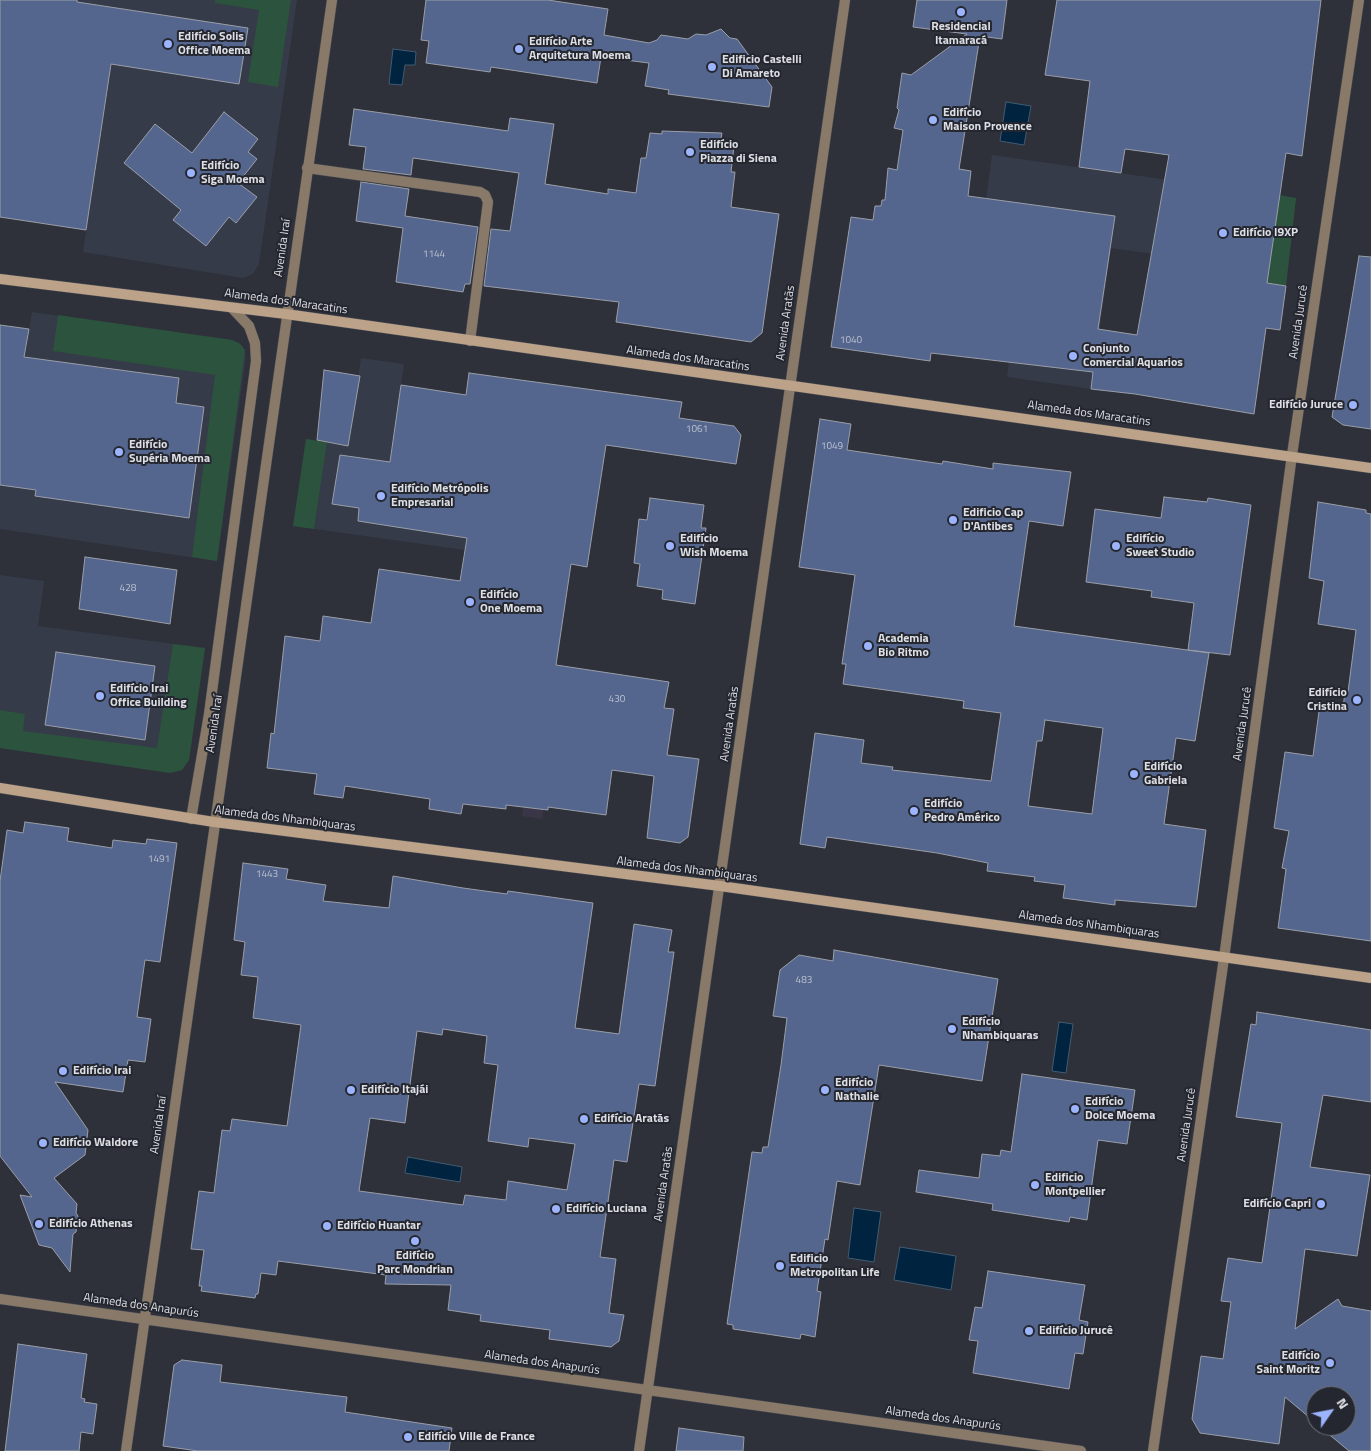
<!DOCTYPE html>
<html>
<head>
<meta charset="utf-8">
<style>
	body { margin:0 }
	#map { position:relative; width:1371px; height:1451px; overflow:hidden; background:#2e3139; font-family:"Titillium Web",sans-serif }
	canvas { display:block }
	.north { position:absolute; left:1306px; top:1386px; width:50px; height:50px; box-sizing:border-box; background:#24272f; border:1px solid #6e7177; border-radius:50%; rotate:57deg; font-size:14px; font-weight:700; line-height:20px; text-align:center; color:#dddfe4 }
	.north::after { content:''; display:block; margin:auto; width:18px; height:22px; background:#9cb4fd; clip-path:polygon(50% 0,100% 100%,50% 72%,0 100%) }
</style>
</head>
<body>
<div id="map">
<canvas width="1371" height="1451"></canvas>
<div class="north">N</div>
</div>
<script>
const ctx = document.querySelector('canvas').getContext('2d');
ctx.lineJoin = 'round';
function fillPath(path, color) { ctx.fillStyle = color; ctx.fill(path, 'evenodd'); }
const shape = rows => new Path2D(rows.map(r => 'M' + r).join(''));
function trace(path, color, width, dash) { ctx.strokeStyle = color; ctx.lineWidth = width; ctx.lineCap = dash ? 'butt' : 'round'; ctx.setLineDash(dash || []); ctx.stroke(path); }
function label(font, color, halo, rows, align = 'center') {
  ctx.font = font + ' "Titillium Web",sans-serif'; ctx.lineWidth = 4; ctx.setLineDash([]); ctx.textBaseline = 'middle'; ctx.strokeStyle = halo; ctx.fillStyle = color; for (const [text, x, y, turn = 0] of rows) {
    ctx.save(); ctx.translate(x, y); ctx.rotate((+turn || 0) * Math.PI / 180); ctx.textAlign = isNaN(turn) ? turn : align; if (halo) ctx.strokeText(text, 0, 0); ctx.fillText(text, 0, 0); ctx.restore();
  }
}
const built = shape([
	[77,0,297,0,259,264,253,274,243,278,83,252,110,75,67,69],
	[992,155,1296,198,1286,286,1152,267,1153,254,1111,248,1091,389,1007,377,1010,354,977,265],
	[32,312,232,340,242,345,246,356,217,561,0,529,0,485,5,485],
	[361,358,404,364,392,451,478,463,465,550,293,526,306,439,348,445],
	[0,575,44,581,38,626,205,648,189,760,182,770,170,773,0,748]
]);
const medical = shape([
	[531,762,551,765,542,819,522,816]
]);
const green = shape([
	[215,0,291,0,278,87,248,82,259,10,215,3],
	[1279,195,1296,198,1286,286,1267,283],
	[58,315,232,340,239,343,245,350,217,561,192,557,215,375,53,351],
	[306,439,327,442,314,529,293,526],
	[173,644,205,648,189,760,182,770,170,773,0,748,0,710,25,714,23,731,157,748]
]);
const water = shape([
	[393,49,416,52,415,65,405,65,402,85,389,84,393,49],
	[1006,102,1031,106,1024,145,1000,141,1006,102],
	[1059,1022,1073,1024,1066,1073,1052,1071,1059,1022],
	[408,1157,462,1167,460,1182,405,1173,408,1157],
	[854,1208,881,1212,874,1262,848,1258,854,1208],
	[900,1247,956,1256,951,1290,894,1280,900,1247]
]);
const building = shape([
	[0,0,77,0,77,2,248,28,239,84,111,64,86,230,0,217,0,0],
	[426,0,548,0,608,9,604,35,649,43,657,40,661,35,688,39,696,34,706,35,721,29,730,38,737,39,772,87,769,107,668,94,669,90,645,86,649,63,601,57,597,83,491,67,490,72,426,63,429,41,421,40,426,0],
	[917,0,1007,0,1002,39,980,36,959,169,971,171,968,196,1115,216,1098,329,1137,335,1169,155,1125,149,1121,173,1079,167,1090,81,1045,75,1057,0,1321,0,1302,156,1286,153,1267,283,1286,286,1280,330,1266,328,1254,414,1135,394,1091,389,1093,372,931,353,930,361,831,347,851,217,873,220,875,206,881,206,882,200,885,200,888,168,897,170,903,130,894,128,899,110,897,108,902,73,911,75,967,34,913,27,917,0],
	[354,109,508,131,510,118,554,124,545,184,608,194,608,189,636,193,641,158,646,158,650,133,662,134,662,131,722,133,720,144,734,146,731,172,735,172,731,207,779,214,762,333,751,342,616,322,619,302,484,286,491,229,510,231,519,173,413,158,411,175,363,169,366,147,349,145,354,109],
	[224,112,258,139,248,152,257,159,238,183,257,197,236,223,229,217,206,246,173,220,181,210,124,163,155,124,192,153,224,112],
	[361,182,409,189,405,216,478,227,470,284,465,284,463,292,396,282,403,228,356,221,361,182],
	[1359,256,1371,257,1371,429,1343,425,1332,417,1359,256],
	[0,325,29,329,24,357,179,378,176,403,204,407,189,518,35,496,36,490,0,485,0,325],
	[324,370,360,376,348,446,317,440,324,370],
	[469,373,682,402,679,418,734,426,741,435,736,464,606,445,587,567,571,564,556,665,669,682,664,708,674,709,667,755,699,759,688,837,680,843,647,838,654,776,612,770,606,815,548,807,548,810,506,805,506,809,463,804,461,814,429,809,430,799,345,786,343,798,314,794,317,774,267,768,271,733,274,734,285,636,320,641,323,616,371,623,379,569,460,581,467,538,358,521,359,508,332,504,340,455,390,462,401,385,466,395,469,373],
	[820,419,851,424,847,450,942,464,943,461,993,469,993,463,1071,472,1063,526,1029,521,1014,626,1209,653,1195,741,1176,738,1164,824,1206,830,1196,907,1115,900,1115,905,1063,898,1065,885,1034,881,1035,877,987,871,988,863,937,853,827,837,825,848,800,844,815,733,864,740,861,763,893,767,892,770,991,781,1001,713,963,708,964,701,843,684,846,664,842,664,855,575,799,567,820,419],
	[1045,720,1103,728,1092,814,1028,806,1037,741,1042,741,1045,720],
	[1164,497,1207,502,1208,498,1251,505,1230,655,1188,650,1194,603,1151,597,1152,591,1086,582,1095,509,1161,518,1164,497],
	[650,498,704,505,701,528,706,528,695,604,662,599,663,590,637,586,640,564,634,563,639,519,647,520,650,498],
	[1318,502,1366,510,1366,513,1371,514,1371,941,1278,928,1286,869,1282,868,1289,831,1274,828,1285,752,1313,756,1320,704,1343,708,1345,692,1348,692,1356,630,1318,624,1324,581,1309,578,1318,502],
	[85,557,177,570,170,624,79,609,85,557],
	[56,652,155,666,145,740,45,725,56,652],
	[25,822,69,828,67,841,112,848,113,840,146,844,147,839,177,843,160,962,145,960,137,1017,151,1019,145,1062,128,1060,123,1092,55,1082,88,1130,85,1155,54,1178,77,1204,76,1213,78,1216,76,1232,73,1234,70,1272,52,1248,39,1245,20,1195,32,1197,0,1156,0,881,7,830,23,833,25,822],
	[243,863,288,869,286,879,326,885,323,901,389,908,393,876,463,888,507,894,508,891,593,903,575,1028,619,1034,634,924,672,930,668,952,674,952,655,1086,639,1084,627,1162,614,1160,600,1257,616,1259,609,1313,624,1315,619,1341,611,1347,549,1339,550,1330,480,1321,481,1315,448,1310,451,1285,385,1284,386,1275,278,1261,276,1275,261,1273,258,1294,256,1294,255,1298,201,1291,202,1286,199,1286,204,1250,191,1249,199,1191,214,1193,222,1130,230,1131,232,1119,287,1126,301,1025,253,1018,258,977,241,975,245,942,234,940,243,863],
	[443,1029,487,1036,484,1063,498,1065,488,1141,528,1147,529,1138,575,1144,567,1190,508,1181,506,1200,465,1195,463,1205,359,1191,370,1118,405,1123,417,1031,442,1035,443,1029],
	[834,950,998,979,982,1081,879,1065,860,1185,837,1181,828,1240,825,1239,817,1291,821,1292,815,1337,801,1334,800,1339,733,1329,733,1325,727,1324,752,1152,762,1153,763,1147,768,1147,781,1065,787,1018,773,1016,780,970,799,955,833,961,834,950],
	[1257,1012,1371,1030,1371,1102,1323,1095,1310,1167,1370,1175,1357,1256,1305,1249,1295,1329,1338,1299,1342,1306,1371,1311,1371,1451,1349,1451,1319,1426,1346,1426,1346,1396,1316,1396,1316,1423,1285,1397,1279,1444,1200,1433,1192,1419,1201,1356,1223,1359,1231,1302,1221,1301,1228,1258,1262,1263,1282,1123,1236,1117,1251,1024,1256,1025,1257,1012],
	[1022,1074,1135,1090,1127,1144,1098,1140,1087,1220,1070,1217,1069,1222,992,1210,993,1204,916,1192,919,1170,979,1178,982,1154,1000,1156,1001,1150,1011,1152,1022,1074],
	[988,1271,1085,1285,1079,1320,1088,1322,1083,1354,1075,1353,1069,1389,973,1373,978,1341,969,1340,975,1307,982,1308,988,1271],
	[18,1344,87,1354,81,1398,85,1399,84,1402,97,1404,93,1434,81,1432,79,1451,5,1451,18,1344],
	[182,1360,222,1365,220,1382,347,1397,345,1412,452,1428,449,1451,198,1451,163,1446,174,1365,182,1360],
	[679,1428,744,1437,743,1451,676,1451,679,1428]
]);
const lane = shape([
	[307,168,480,192,485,195,488,202,470,341]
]);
const street = shape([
	[191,819,209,714,256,361,255,343,249,326,232,308],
	[0,1299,1081,1451],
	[126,1451,332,0],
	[639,1451,845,0],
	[1153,1451,1224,958,1292,455,1359,0]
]);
const secondary = shape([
	[0,279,286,314,1371,468],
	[0,788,214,822,720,886,1371,978]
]);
const markers = [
	[961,12,5,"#9cb4fd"],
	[168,44,5,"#9cb4fd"],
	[519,49,5,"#9cb4fd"],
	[712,67,5,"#9cb4fd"],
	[933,120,5,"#9cb4fd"],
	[690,152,5,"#9cb4fd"],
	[191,173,5,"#9cb4fd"],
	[1223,233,5,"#9cb4fd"],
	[1073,356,5,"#9cb4fd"],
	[1353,405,5,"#9cb4fd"],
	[119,452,5,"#9cb4fd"],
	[381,496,5,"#9cb4fd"],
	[953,520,5,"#9cb4fd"],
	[670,546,5,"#9cb4fd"],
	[1116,546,5,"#9cb4fd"],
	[470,602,5,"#9cb4fd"],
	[868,646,5,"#9cb4fd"],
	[100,696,5,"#9cb4fd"],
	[1357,700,5,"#9cb4fd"],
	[1134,774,5,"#9cb4fd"],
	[914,811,5,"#9cb4fd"],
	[952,1029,5,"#9cb4fd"],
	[63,1071,5,"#9cb4fd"],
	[351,1090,5,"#9cb4fd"],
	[825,1090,5,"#9cb4fd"],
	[1075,1109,5,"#9cb4fd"],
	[584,1119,5,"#9cb4fd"],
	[43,1143,5,"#9cb4fd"],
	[1035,1185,5,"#9cb4fd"],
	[1321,1204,5,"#9cb4fd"],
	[556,1209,5,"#9cb4fd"],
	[39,1224,5,"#9cb4fd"],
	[327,1226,5,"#9cb4fd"],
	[415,1241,5,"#9cb4fd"],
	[780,1266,5,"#9cb4fd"],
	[1029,1331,5,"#9cb4fd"],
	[1330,1363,5,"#9cb4fd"],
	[408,1437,5,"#9cb4fd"]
];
const numberNames = [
	["1144",434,255],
	["1040",851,341],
	["1061",697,430],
	["1049",832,447],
	["428",128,589],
	["430",617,700],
	["1491",159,860],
	["1443",267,875],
	["483",804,981]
];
const poiNames = [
	["Residencial",961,27,"center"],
	["Itamaracá",961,41,"center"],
	["Edifício Solis",178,37],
	["Office Moema",178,51],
	["Edifício Arte",529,42],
	["Arquitetura Moema",529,56],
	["Edificio Castelli",722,60],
	["Di Amareto",722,74],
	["Edifício",943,113],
	["Maison Provence",943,127],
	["Edifício",700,145],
	["Piazza di Siena",700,159],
	["Edifício",201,166],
	["Siga Moema",201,180],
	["Edifício I9XP",1233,233],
	["Conjunto",1083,349],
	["Comercial Aquarios",1083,363],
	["Edifício Juruce",1343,405,"right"],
	["Edifício",129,445],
	["Supéria Moema",129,459],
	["Edifício Metrópolis",391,489],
	["Empresarial",391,503],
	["Edificio Cap",963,513],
	["D'Antibes",963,527],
	["Edifício",680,539],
	["Wish Moema",680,553],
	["Edifício",1126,539],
	["Sweet Studio",1126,553],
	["Edifício",480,595],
	["One Moema",480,609],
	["Academia",878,639],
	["Bio Ritmo",878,653],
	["Edifício Irai",110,689],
	["Office Building",110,703],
	["Edifício",1347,693,"right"],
	["Cristina",1347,707,"right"],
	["Edifício",1144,767],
	["Gabriela",1144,781],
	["Edifício",924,804],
	["Pedro Américo",924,818],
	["Edifício",962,1022],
	["Nhambiquaras",962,1036],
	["Edifício Irai",73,1071],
	["Edifício",835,1083],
	["Nathalie",835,1097],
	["Edifício Itajái",361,1090],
	["Edifício",1085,1102],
	["Dolce Moema",1085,1116],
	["Edifício Aratãs",594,1119],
	["Edifício Waldore",53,1143],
	["Edificio",1045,1178],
	["Montpellier",1045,1192],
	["Edifício Capri",1311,1204,"right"],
	["Edifício Luciana",566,1209],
	["Edifício Athenas",49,1224],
	["Edifício Huantar",337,1226],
	["Edifício",415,1256,"center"],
	["Parc Mondrian",415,1270,"center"],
	["Edificio",790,1259],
	["Metropolitan Life",790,1273],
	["Edifício Jurucê",1039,1331],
	["Edifício",1320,1356,"right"],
	["Saint Moritz",1320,1370,"right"],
	["Edifício Ville de France",418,1437]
];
const streetNames = [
	["Avenida Iraí",283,248,-82],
	["Alameda dos Maracatins",286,302,8],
	["Avenida Jurucê",1299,322,-82],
	["Avenida Aratãs",786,323,-82],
	["Alameda dos Maracatins",688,359,8],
	["Alameda dos Maracatins",1089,414,8],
	["Avenida Iraí",215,724,-82],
	["Avenida Aratãs",730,724,-82],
	["Avenida Jurucê",1243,724,-82],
	["Alameda dos Nhambiquaras",285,819,7],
	["Alameda dos Nhambiquaras",687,870,7],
	["Alameda dos Nhambiquaras",1089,925,8],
	["Avenida Iraí",159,1125,-82],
	["Avenida Jurucê",1187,1125,-82],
	["Avenida Aratãs",664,1184,-82],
	["Alameda dos Anapurús",141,1306,8],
	["Alameda dos Anapurús",542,1363,8],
	["Alameda dos Anapurús",943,1419,8]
];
fillPath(built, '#353b48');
fillPath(medical, '#3b3647');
fillPath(green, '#2c533d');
fillPath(water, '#002340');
trace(water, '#425b71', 1);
fillPath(building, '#55668e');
trace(building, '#9a9ea8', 1);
trace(lane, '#4a4d54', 11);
trace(street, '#4a4d54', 11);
trace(secondary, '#4a4d54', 11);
trace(lane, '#897969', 10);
trace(street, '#897969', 10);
trace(secondary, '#bba288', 10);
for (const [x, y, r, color] of markers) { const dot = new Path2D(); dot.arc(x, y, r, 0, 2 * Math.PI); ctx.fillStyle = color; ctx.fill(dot); trace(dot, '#24272f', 2); }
label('10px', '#bbc1ce', null, numberNames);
label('bold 12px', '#dddfe4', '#24272f', poiNames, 'left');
label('12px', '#dddfe4', '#24272f', streetNames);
</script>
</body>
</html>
